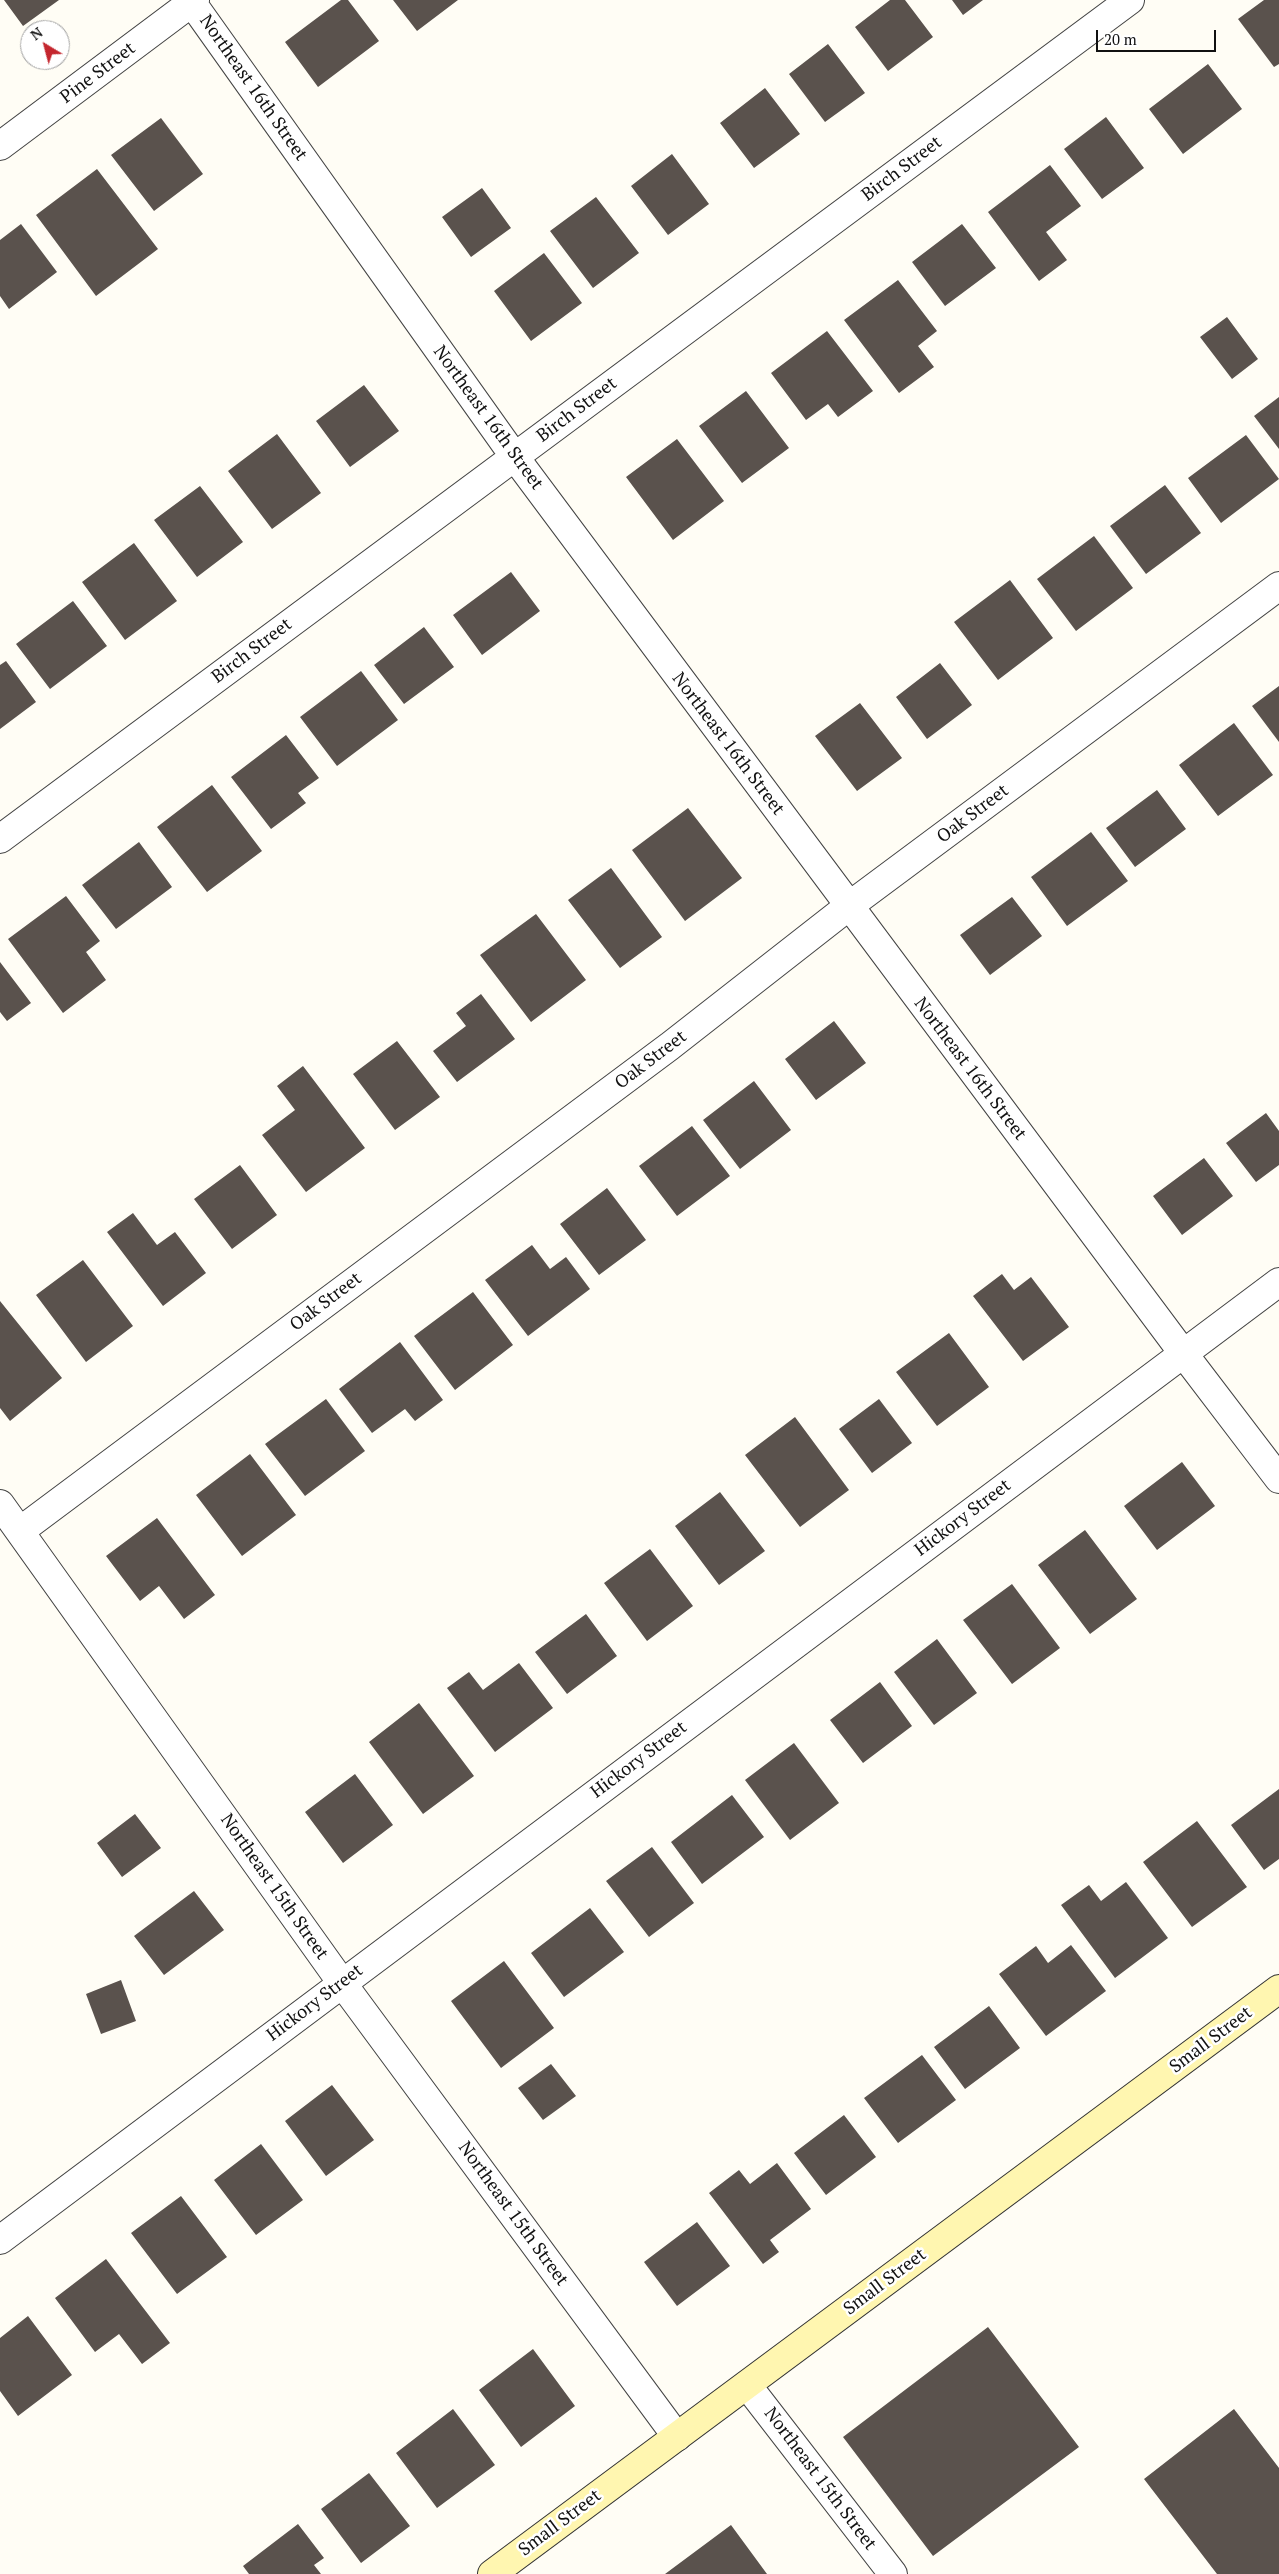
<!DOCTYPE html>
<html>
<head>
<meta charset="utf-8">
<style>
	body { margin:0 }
	#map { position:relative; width:1279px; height:2574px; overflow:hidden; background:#fffdf5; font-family:"PT Serif",serif }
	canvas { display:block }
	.north { position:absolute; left:20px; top:20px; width:50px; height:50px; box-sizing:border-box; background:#fff; border:1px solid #a0a0a0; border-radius:50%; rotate:323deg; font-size:14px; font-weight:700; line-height:20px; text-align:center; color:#111 }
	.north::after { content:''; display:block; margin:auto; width:18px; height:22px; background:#c4262e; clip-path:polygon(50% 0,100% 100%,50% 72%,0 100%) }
	.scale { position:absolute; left:1096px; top:30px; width:120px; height:22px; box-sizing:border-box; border:2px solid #111; border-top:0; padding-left:6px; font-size:15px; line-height:18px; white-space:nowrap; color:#111; -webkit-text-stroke:4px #fff; paint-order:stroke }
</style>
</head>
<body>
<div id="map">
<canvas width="1279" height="2574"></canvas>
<div class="north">N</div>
<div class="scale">20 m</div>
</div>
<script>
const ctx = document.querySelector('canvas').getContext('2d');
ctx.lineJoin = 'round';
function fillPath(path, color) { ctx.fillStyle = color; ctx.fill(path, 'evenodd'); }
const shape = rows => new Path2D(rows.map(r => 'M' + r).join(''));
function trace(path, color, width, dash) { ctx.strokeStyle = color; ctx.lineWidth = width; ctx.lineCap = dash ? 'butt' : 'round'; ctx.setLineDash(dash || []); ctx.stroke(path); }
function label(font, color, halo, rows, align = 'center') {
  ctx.font = font + ' "PT Serif",serif'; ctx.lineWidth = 5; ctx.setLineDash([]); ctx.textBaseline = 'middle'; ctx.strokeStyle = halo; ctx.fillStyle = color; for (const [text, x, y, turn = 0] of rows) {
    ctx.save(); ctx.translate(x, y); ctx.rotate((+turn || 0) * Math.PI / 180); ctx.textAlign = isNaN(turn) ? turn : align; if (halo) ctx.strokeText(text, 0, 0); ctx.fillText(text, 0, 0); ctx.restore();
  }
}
const building = shape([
	[4,0,59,0,23,26],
	[341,0,348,0,379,41,318,87,285,42],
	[393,0,458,0,417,31],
	[890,0,905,0,933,37,888,71,855,27],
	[952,0,983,0,963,15],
	[1264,0,1279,0,1279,64,1274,67,1238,19],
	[828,44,865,93,825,122,789,74],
	[1208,64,1242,109,1183,154,1149,109],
	[765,88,800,134,754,168,720,123],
	[1106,117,1144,168,1102,199,1064,149],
	[161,118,203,174,154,211,111,155],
	[672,154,709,204,668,235,631,186],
	[1050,165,1081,206,1046,232,1067,260,1039,281,988,212],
	[97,169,158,249,96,296,36,215],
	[482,188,511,228,471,257,442,217],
	[596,197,639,253,593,288,550,231],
	[21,224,57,272,9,309,0,296,0,240],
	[962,224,996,268,945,306,912,262],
	[544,253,582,303,531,341,494,291],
	[898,280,937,331,918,346,934,367,899,393,844,320],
	[1227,317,1258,359,1232,379,1200,337],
	[827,331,873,391,838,417,828,404,806,420,771,373],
	[364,385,399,431,350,467,316,421],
	[746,391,789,448,742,483,699,426],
	[1279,397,1279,449,1254,416],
	[277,434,321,493,272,529,228,471],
	[1246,435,1279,479,1221,523,1188,478],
	[677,439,724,501,673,540,626,477],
	[1165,485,1201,533,1146,574,1110,526],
	[200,486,243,542,197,577,154,520],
	[1094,536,1133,588,1076,631,1037,579],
	[134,543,177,601,125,640,82,582],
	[511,572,540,611,482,655,453,615],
	[1010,580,1053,638,998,680,954,622],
	[73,601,107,646,50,689,16,644],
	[424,627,454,667,404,704,374,665],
	[6,661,36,702,0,729,0,665],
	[940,663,972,705,927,739,896,697],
	[361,671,398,720,337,766,300,717],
	[1279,686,1279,742,1252,706],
	[860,703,902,758,857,791,815,736],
	[1234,723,1273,775,1218,816,1179,765],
	[286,735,319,778,298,793,306,803,271,829,231,777],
	[212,785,262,851,207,892,157,827],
	[1157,790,1186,829,1135,867,1106,828],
	[688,808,742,878,685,921,632,850],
	[1091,832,1128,881,1067,926,1031,877],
	[139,842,172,887,116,929,82,885],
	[611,868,662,937,620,968,568,900],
	[66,896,100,941,86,952,106,980,63,1013,8,939],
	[1012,897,1042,936,990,975,960,935],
	[536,914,586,980,531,1022,480,955],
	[0,962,31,1003,7,1021,0,1012],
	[481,994,515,1039,457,1082,433,1051,466,1026,456,1013],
	[834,1021,866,1063,816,1100,785,1059],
	[397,1041,440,1097,395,1130,353,1074],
	[303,1066,365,1148,306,1192,262,1135,295,1110,277,1086],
	[754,1081,791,1130,740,1169,703,1120],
	[1266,1113,1279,1131,1279,1165,1256,1182,1226,1143],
	[692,1126,730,1176,677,1216,639,1166],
	[1204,1158,1233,1196,1182,1235,1153,1196],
	[240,1165,277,1215,232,1249,194,1199],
	[607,1188,646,1240,599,1275,560,1224],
	[133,1213,157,1245,175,1232,206,1273,163,1306,107,1232],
	[532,1245,550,1269,566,1257,590,1289,528,1336,485,1280],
	[83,1260,133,1326,86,1362,36,1295],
	[1002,1274,1014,1290,1031,1277,1069,1327,1023,1361,973,1296],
	[473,1292,513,1345,455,1390,414,1336],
	[0,1301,62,1378,10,1421,0,1408],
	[949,1333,989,1387,937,1426,896,1372],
	[400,1342,443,1400,415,1421,405,1409,372,1433,339,1389],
	[326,1399,365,1451,305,1496,265,1444],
	[879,1399,912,1443,872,1473,839,1429],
	[795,1417,849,1490,800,1527,745,1455],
	[250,1454,296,1515,242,1556,196,1495],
	[1182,1462,1215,1506,1157,1550,1124,1506],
	[720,1492,765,1551,719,1585,675,1526],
	[157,1518,215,1595,184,1619,159,1586,140,1601,106,1556],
	[1085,1530,1137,1599,1090,1634,1038,1565],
	[650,1549,693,1606,647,1641,604,1583],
	[1012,1584,1060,1648,1012,1684,963,1620],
	[586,1614,617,1656,567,1694,535,1652],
	[937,1639,977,1693,934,1725,894,1672],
	[519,1663,553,1708,495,1752,447,1688,469,1672,483,1690],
	[880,1682,912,1726,863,1763,830,1720],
	[419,1703,474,1776,423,1814,369,1742],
	[794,1743,839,1803,790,1840,745,1780],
	[355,1774,393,1825,343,1863,305,1812],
	[1279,1789,1279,1859,1264,1870,1231,1825],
	[732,1795,764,1837,702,1884,671,1842],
	[135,1814,161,1848,122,1877,97,1843],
	[1197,1821,1247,1887,1192,1927,1143,1862],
	[652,1847,694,1903,649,1937,606,1881],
	[1126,1882,1168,1938,1115,1978,1061,1905,1089,1885,1101,1901],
	[194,1891,224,1930,164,1975,134,1936],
	[590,1908,624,1952,564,1997,531,1953],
	[1071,1945,1106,1991,1046,2036,999,1974,1036,1946,1048,1963],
	[504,1961,554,2028,501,2068,451,2001],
	[121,1980,136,2021,101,2034,86,1994],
	[989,2006,1020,2048,965,2089,934,2047],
	[922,2055,956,2100,898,2143,864,2098],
	[551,2064,576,2096,543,2120,518,2088],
	[332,2085,374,2140,326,2176,285,2121],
	[844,2115,876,2157,826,2195,794,2153],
	[261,2144,303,2200,256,2235,214,2180],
	[777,2163,811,2209,770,2240,779,2252,763,2264,709,2193,739,2170,750,2184],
	[181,2196,227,2257,177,2294,131,2233],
	[697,2222,730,2266,677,2306,644,2262],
	[106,2259,170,2343,142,2364,119,2334,95,2352,55,2298],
	[28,2316,72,2375,18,2416,0,2391,0,2338],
	[988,2327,1079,2447,933,2556,843,2437],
	[533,2349,575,2406,521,2447,479,2390],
	[453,2409,495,2465,437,2508,396,2453],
	[1234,2409,1279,2468,1279,2574,1217,2574,1144,2479],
	[369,2473,410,2526,361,2563,321,2509],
	[298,2524,324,2558,314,2565,321,2574,249,2574,243,2566],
	[731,2525,767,2574,665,2574]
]);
const street = shape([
	[190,0,514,456,1183,1353,1279,1479],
	[0,146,195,0],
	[0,839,1130,0],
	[0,1504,342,1983,677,2437],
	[20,1531,670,1046,849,906,1279,586],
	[0,2240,1279,1282],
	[747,2385,893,2574]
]);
const secondary = shape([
	[492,2574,1279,1989]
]);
const streetNames = [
	["Pine Street",98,73,-37],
	["Northeast 16th Street",253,88,55],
	["Birch Street",902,169,-37],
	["Birch Street",577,410,-37],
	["Northeast 16th Street",488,418,54],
	["Birch Street",252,651,-37],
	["Northeast 16th Street",728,744,53],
	["Oak Street",973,814,-37],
	["Oak Street",651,1060,-37],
	["Northeast 16th Street",970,1069,53],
	["Oak Street",326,1302,-37],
	["Hickory Street",963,1518,-37],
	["Hickory Street",639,1760,-37],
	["Northeast 15th Street",274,1887,55],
	["Hickory Street",315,2003,-37],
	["Small Street",1211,2040,-37],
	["Northeast 15th Street",513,2214,54],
	["Small Street",885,2282,-37],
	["Northeast 15th Street",820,2479,53],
	["Small Street",560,2523,-37]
];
fillPath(building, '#5a524d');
trace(street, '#444', 30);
trace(secondary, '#333', 30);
trace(street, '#fff', 28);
trace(secondary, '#fff6b0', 28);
label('18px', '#111', '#fff', streetNames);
</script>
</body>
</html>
